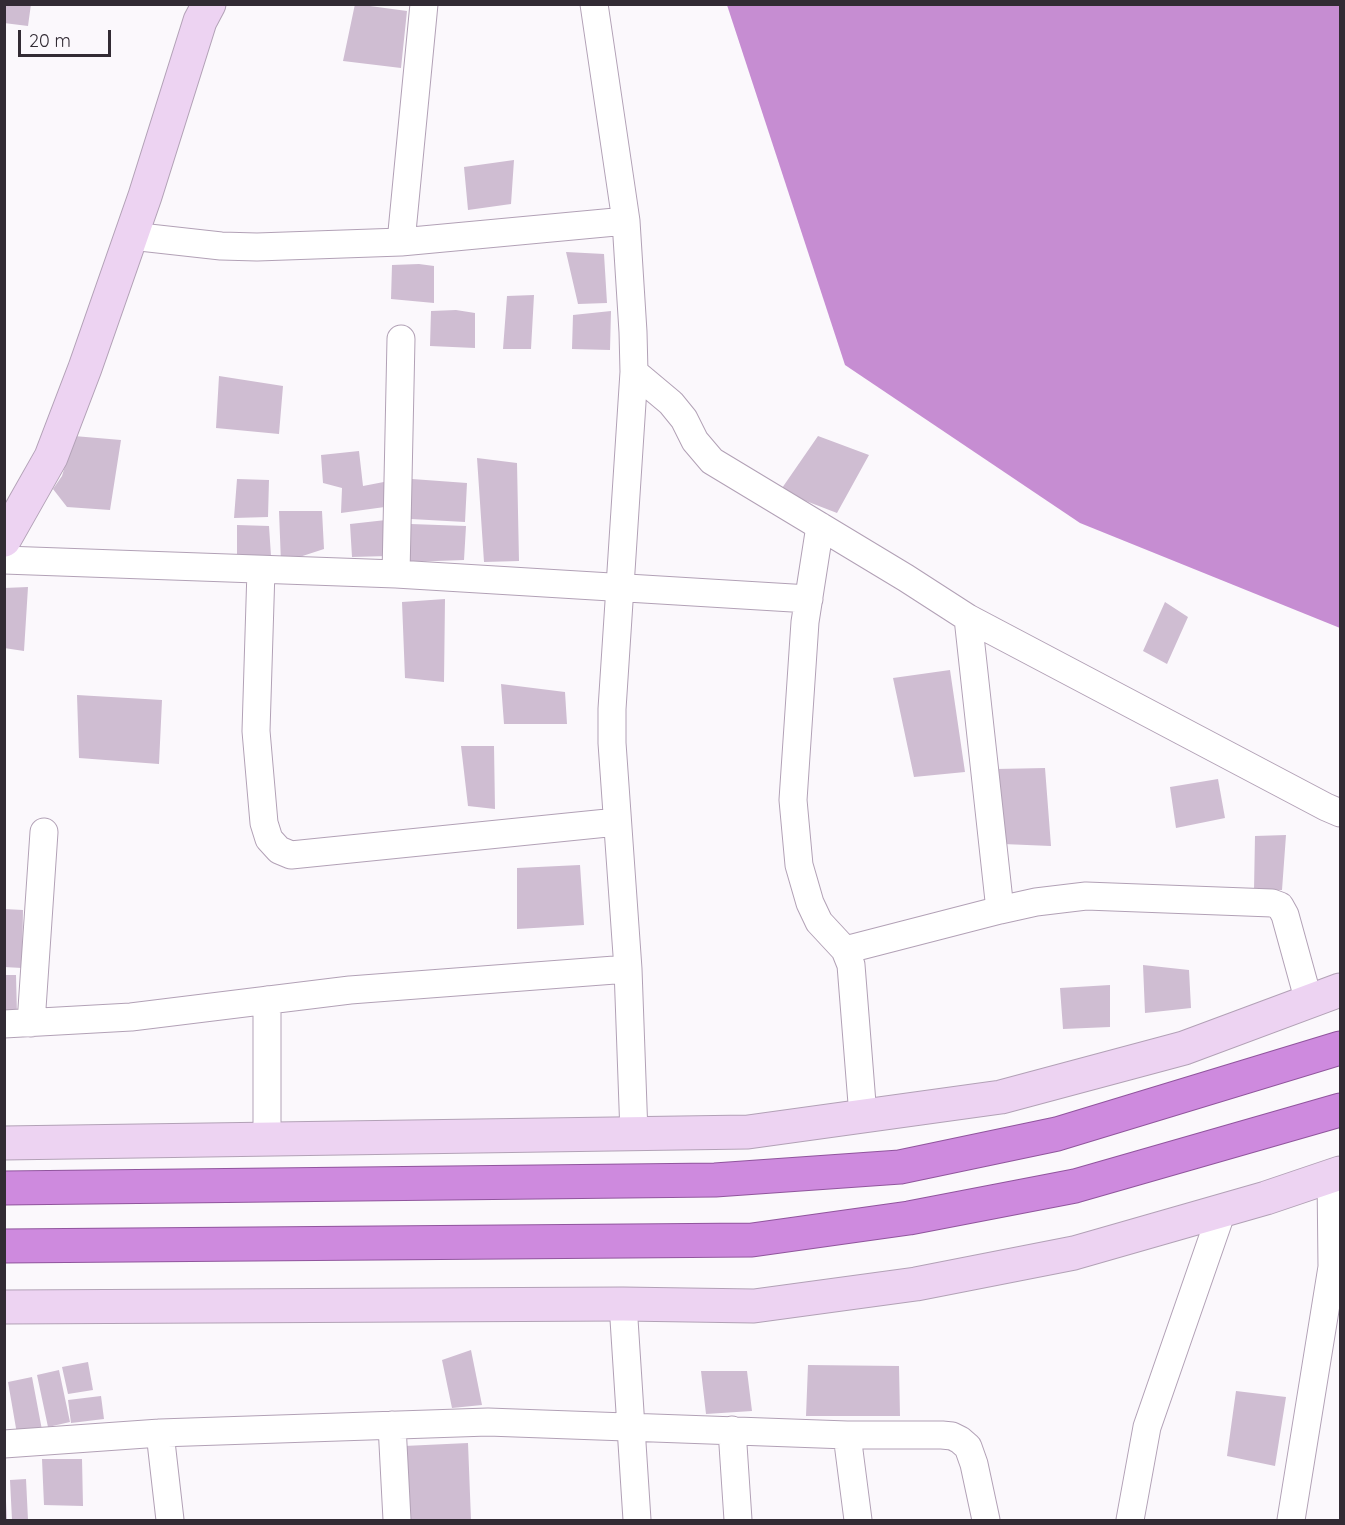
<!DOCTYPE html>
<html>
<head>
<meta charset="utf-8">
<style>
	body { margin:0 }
	#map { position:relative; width:1345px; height:1525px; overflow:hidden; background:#fbf8fc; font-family:Quicksand,sans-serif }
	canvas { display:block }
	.frame { position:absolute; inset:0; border:6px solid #322b34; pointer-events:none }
	.scale { position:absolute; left:18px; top:30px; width:93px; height:27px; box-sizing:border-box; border:3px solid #322b34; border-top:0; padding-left:8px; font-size:18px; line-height:21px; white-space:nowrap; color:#322b34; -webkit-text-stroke:4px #fbf8fc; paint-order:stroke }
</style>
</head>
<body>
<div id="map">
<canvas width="1345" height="1525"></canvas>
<div class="frame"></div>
<div class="scale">20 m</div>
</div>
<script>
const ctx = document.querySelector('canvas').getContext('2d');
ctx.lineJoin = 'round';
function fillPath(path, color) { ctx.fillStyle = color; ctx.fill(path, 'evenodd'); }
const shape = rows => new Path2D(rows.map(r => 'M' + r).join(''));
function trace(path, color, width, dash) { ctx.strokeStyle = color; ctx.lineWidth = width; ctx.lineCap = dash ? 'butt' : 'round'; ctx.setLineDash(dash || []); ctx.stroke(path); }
const water = shape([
	[727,5,1340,5,1340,628,1080,523,845,365]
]);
const building = shape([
	[4,4,31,4,28,26,4,23],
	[355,4,407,11,401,68,343,61],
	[514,160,511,204,468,210,464,167],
	[566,252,604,254,607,303,578,304],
	[419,264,434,266,434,303,391,299,392,265],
	[534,295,531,349,503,349,507,296],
	[456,310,475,313,475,348,430,346,431,311],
	[611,311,610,350,572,349,573,315],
	[219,376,283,386,279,434,216,428],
	[74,436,121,440,110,510,67,507,53,489,62,476],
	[818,436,869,455,837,513,780,491],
	[359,451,363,486,389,481,392,506,341,513,342,488,323,483,321,455],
	[477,458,517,463,519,561,484,562],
	[237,479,269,480,268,517,234,518],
	[412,479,467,483,465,522,411,519],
	[279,511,322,511,324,549,281,563],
	[386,520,388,556,352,557,350,524],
	[411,524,466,526,464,560,409,562],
	[237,525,269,526,271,556,237,560],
	[28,587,24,651,4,648,4,588],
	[445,599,444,682,405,678,402,602],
	[1165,602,1188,617,1167,664,1143,651],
	[950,670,965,772,914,777,893,678],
	[501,684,565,692,567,724,504,724],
	[77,695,162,700,159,764,79,758],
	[461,746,494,746,495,809,468,806],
	[1045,768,1051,846,1003,844,996,769],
	[1218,779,1225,818,1176,828,1170,787],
	[1286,835,1282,890,1254,890,1255,836],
	[580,865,584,925,517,929,517,868],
	[4,909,23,910,22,968,4,967],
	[1143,965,1189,970,1191,1008,1145,1013],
	[4,975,16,975,17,1015,4,1015],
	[1110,985,1110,1027,1063,1029,1060,988],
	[471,1350,482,1405,452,1408,442,1360],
	[88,1362,93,1390,68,1394,62,1367],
	[808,1365,899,1366,900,1416,806,1416],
	[59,1370,70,1422,48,1427,37,1375],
	[701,1371,747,1371,752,1411,706,1414],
	[32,1377,42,1430,17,1434,8,1382],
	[1236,1391,1286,1397,1275,1466,1227,1456],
	[101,1396,104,1419,71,1423,68,1400],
	[468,1443,471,1520,408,1520,404,1446],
	[42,1459,82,1459,83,1506,44,1505],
	[26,1479,28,1520,12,1520,10,1480],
	[4,1501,6,1501,7,1520,4,1520]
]);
const minor = shape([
	[594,4,626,221,633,332,634,372,612,709,612,743,628,969,634,1134],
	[131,236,221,246,257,247,401,242,626,221],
	[401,242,424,4],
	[634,372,671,403,684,419,695,441,712,461,906,578,968,618,1326,807,1340,813],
	[820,526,805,622,793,800,799,865,810,903,819,922,845,950,851,965,863,1116],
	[4,560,396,574,809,599],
	[261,570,256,731,264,823,269,839,279,850,291,855,617,822],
	[396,574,401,339],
	[968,618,1000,910],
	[845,950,1000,910,1036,902,1086,896,1272,903,1280,906,1285,915,1309,1002],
	[31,1023,44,832],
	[4,1024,131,1017,350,990,628,969],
	[267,1139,267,1000],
	[623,1304,637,1520],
	[392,1425,397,1520],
	[732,1430,738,1520],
	[160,1433,170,1520],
	[847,1435,858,1520],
	[4,1444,160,1433,488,1422,847,1435,942,1435,952,1436,960,1440,968,1447,974,1464,986,1520],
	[1130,1520,1147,1427,1222,1211],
	[1291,1520,1332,1267,1331,1176]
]);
const secondary = shape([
	[4,540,51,457,85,368,145,196,200,21,209,4],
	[4,1143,748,1132,1001,1097,1184,1048,1340,990],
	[4,1307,623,1304,754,1306,916,1284,1074,1253,1266,1198,1340,1173]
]);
const trunk = shape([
	[4,1188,715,1180,900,1167,1057,1134,1340,1048],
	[4,1246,752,1240,909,1218,1075,1186,1340,1110]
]);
fillPath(water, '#c68dd2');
fillPath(building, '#cfbdd2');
trace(minor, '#b2a1b6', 29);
trace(secondary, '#b2a1b6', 35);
trace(trunk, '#90559d', 35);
trace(minor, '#fff', 27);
trace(secondary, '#edd3f2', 33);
trace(trunk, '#ce8ade', 33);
</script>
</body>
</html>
